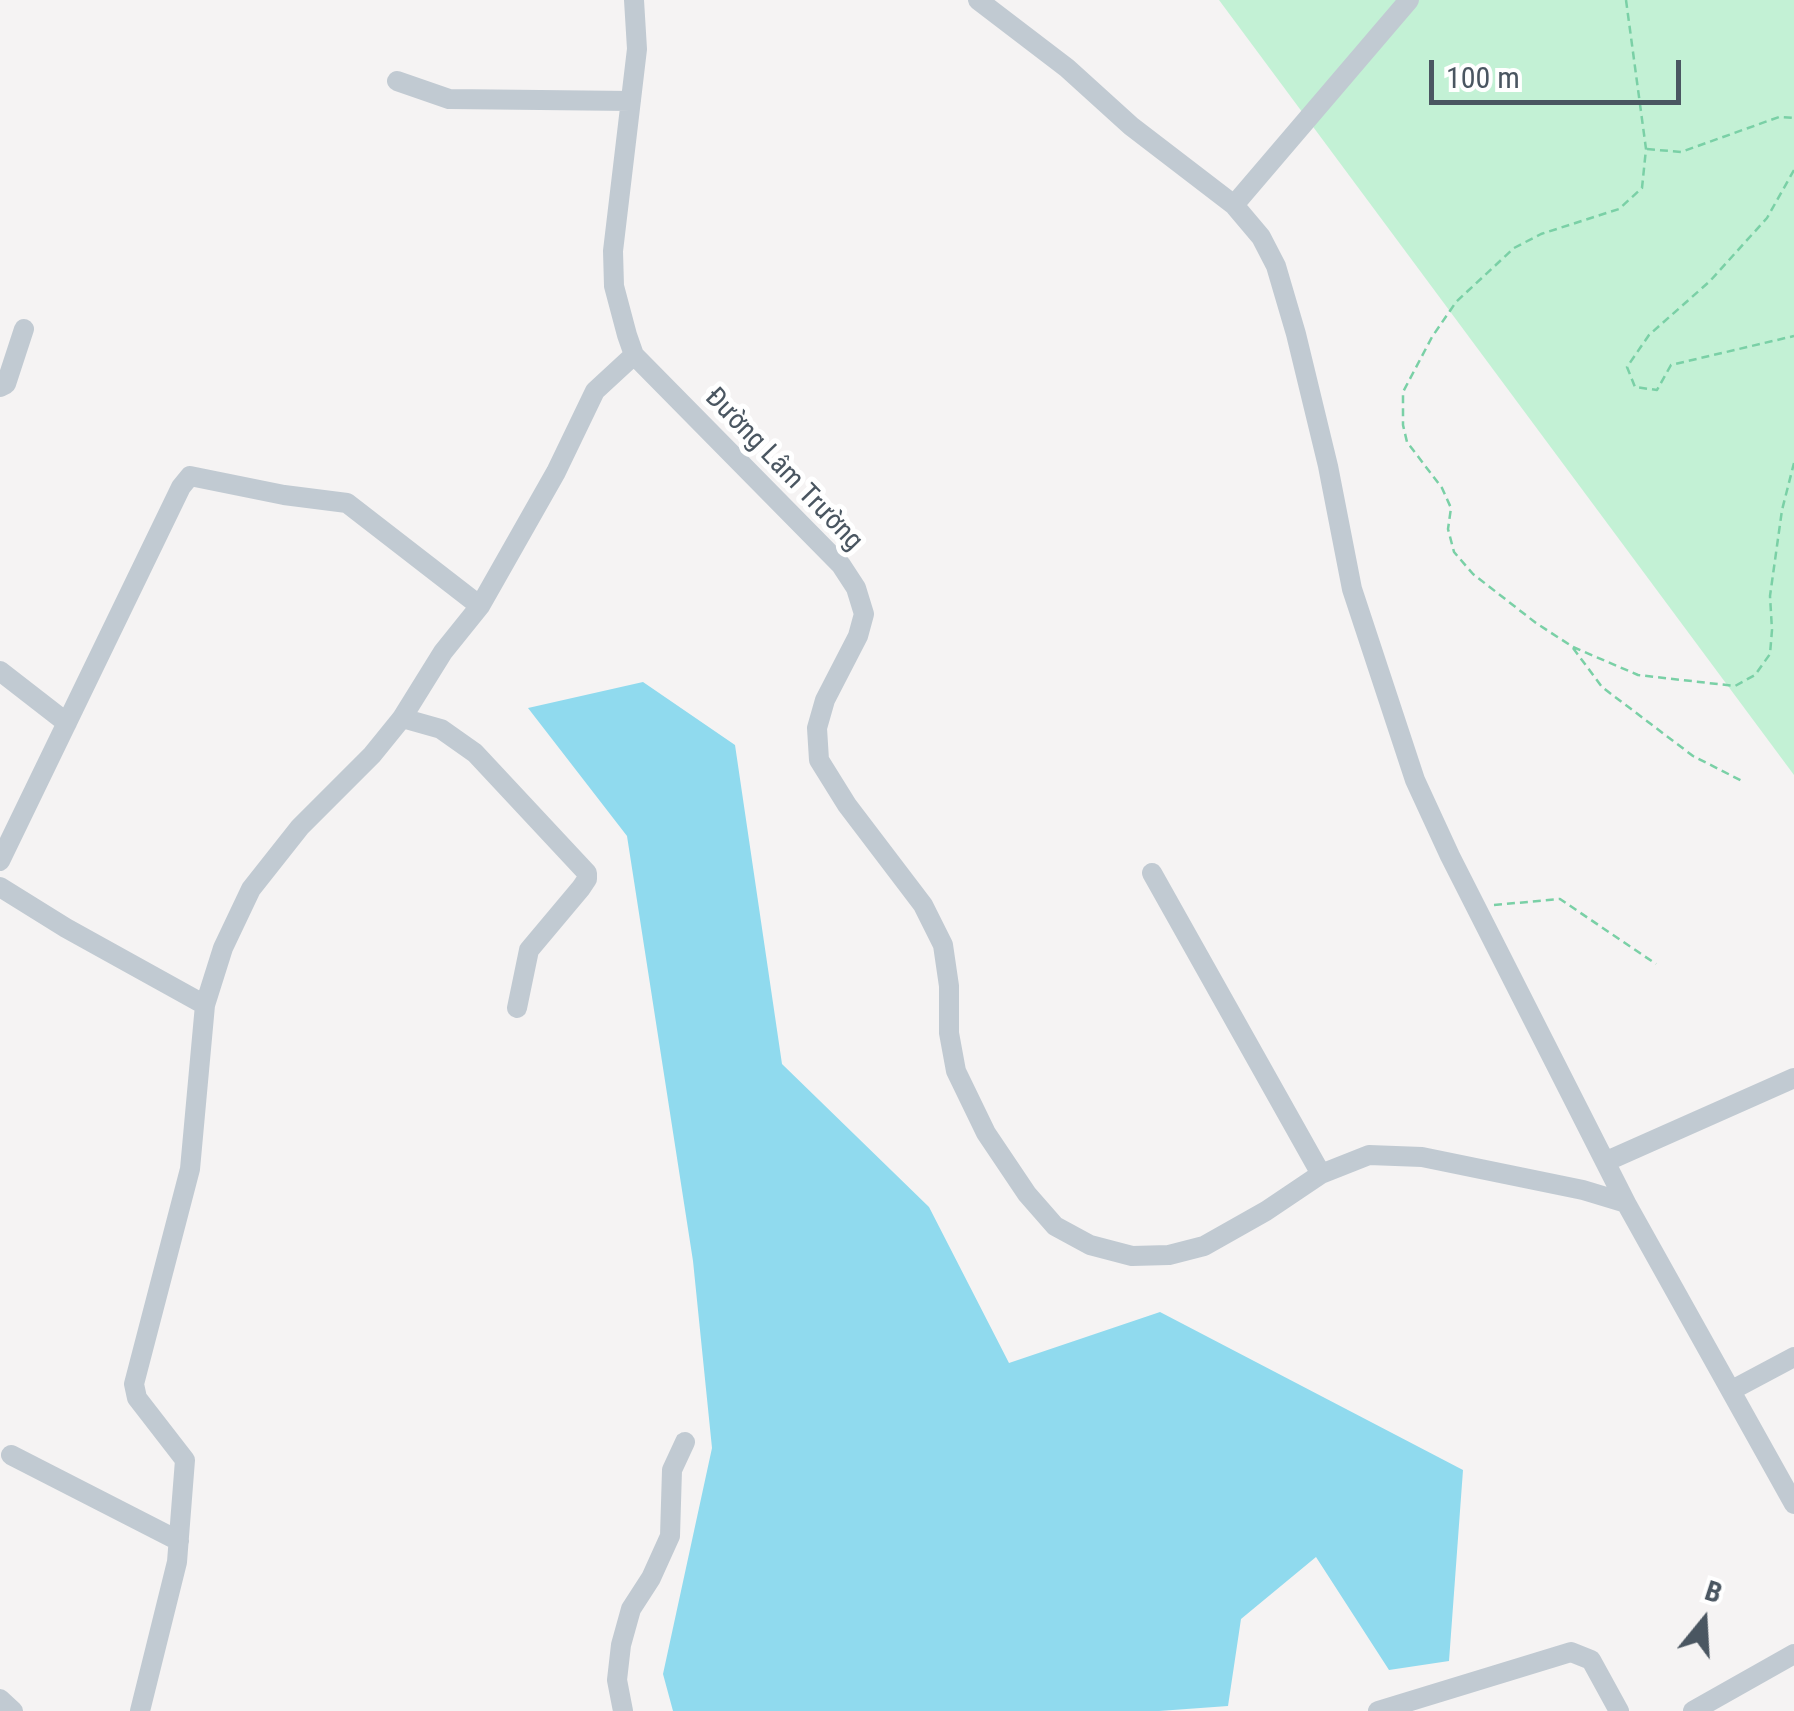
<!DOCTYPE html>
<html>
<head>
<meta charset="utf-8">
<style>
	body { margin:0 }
	#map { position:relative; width:1794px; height:1711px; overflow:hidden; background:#f5f3f3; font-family:"Roboto Condensed",sans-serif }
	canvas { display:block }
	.north { position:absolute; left:1654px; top:1571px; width:100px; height:100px; -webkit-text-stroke:8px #fff; paint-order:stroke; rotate:18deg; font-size:28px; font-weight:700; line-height:40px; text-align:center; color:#4a5661 }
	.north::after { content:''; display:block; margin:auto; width:35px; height:45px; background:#4a5661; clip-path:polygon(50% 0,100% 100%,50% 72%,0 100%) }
	.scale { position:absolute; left:1429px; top:60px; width:252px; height:45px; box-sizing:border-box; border:5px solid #4a5661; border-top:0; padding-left:12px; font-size:30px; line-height:35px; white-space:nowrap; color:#4a5661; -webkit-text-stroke:8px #fff; paint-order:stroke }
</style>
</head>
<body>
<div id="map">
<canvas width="1794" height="1711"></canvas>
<div class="north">B</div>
<div class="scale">100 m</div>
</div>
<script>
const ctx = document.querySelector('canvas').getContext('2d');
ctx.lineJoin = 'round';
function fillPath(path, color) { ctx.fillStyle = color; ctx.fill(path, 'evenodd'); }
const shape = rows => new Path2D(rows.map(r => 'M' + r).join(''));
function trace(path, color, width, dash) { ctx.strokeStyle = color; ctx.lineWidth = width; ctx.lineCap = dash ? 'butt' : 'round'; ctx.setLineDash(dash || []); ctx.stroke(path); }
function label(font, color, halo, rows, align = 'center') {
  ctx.font = font + ' "Roboto Condensed",sans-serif'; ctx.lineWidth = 10; ctx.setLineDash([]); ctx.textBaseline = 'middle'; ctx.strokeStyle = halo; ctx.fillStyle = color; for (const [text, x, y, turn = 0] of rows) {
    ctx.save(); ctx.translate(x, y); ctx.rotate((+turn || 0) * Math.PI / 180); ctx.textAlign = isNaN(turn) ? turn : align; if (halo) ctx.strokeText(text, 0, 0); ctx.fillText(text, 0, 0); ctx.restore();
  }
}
const green = shape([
	[1219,0,1794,0,1794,775]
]);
const water = shape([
	[643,682,735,745,782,1064,929,1207,1009,1363,1160,1312,1463,1470,1449,1661,1389,1670,1316,1557,1241,1619,1228,1706,1159,1711,673,1711,663,1674,712,1448,693,1261,627,836,528,708]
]);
const path = shape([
	[1626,0,1646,149,1642,188,1619,209,1541,234,1514,248,1456,302,1432,337,1403,392,1403,425,1407,442,1442,488,1451,508,1448,529,1454,552,1473,574,1536,623,1573,647,1638,675,1735,686,1755,675,1770,654,1772,630,1770,596,1782,510,1794,463],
	[1647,149,1681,152,1779,117,1794,118],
	[1794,170,1767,218,1710,281,1649,335,1627,367,1635,387,1657,390,1671,365,1794,336],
	[1573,648,1602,687,1693,756,1744,782],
	[1494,905,1560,899,1656,964]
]);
const minor = shape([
	[634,0,637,49,613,251,614,286,627,335,634,355,841,565,856,588,864,614,858,636,825,700,817,728,819,760,847,805,923,905,943,945,949,986,949,1033,956,1071,986,1133,1027,1194,1055,1226,1090,1245,1132,1256,1169,1255,1204,1246,1266,1211,1321,1174,1369,1155,1422,1157,1583,1190,1626,1203,1794,1504],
	[978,0,1067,68,1131,126,1234,205,1261,237,1276,266,1296,334,1328,466,1352,589,1415,780,1450,856,1626,1203],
	[397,81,449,99,631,101],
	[1234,205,1409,0],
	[0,387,6,384,24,329],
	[0,671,67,723],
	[402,718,441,729,475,753,587,873,587,879,581,888,529,950,517,1008],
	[0,861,181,487,190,476,284,495,347,503,480,606],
	[1152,873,1321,1174],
	[0,887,66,928,205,1005],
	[1607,1161,1794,1078],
	[1732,1390,1794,1357],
	[11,1455,179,1541],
	[0,1699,13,1711],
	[140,1711,177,1562,185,1460,137,1398,134,1384,190,1169,205,1005,223,948,251,889,300,827,372,755,402,718,443,652,480,606,556,472,595,391,634,355],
	[623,1711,617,1680,621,1645,631,1609,651,1578,670,1536,672,1470,685,1442],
	[1378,1711,1571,1652,1591,1660,1619,1711],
	[1693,1711,1794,1654]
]);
const streetNames = [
	["Đường Lâm Trường",783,470,46]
];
fillPath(green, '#c3f1d5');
fillPath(water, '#90daee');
trace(path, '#7ad0a6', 2.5, [8, 5]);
trace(minor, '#c1cad2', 20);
label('28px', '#4a5661', '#fff', streetNames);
</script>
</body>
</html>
